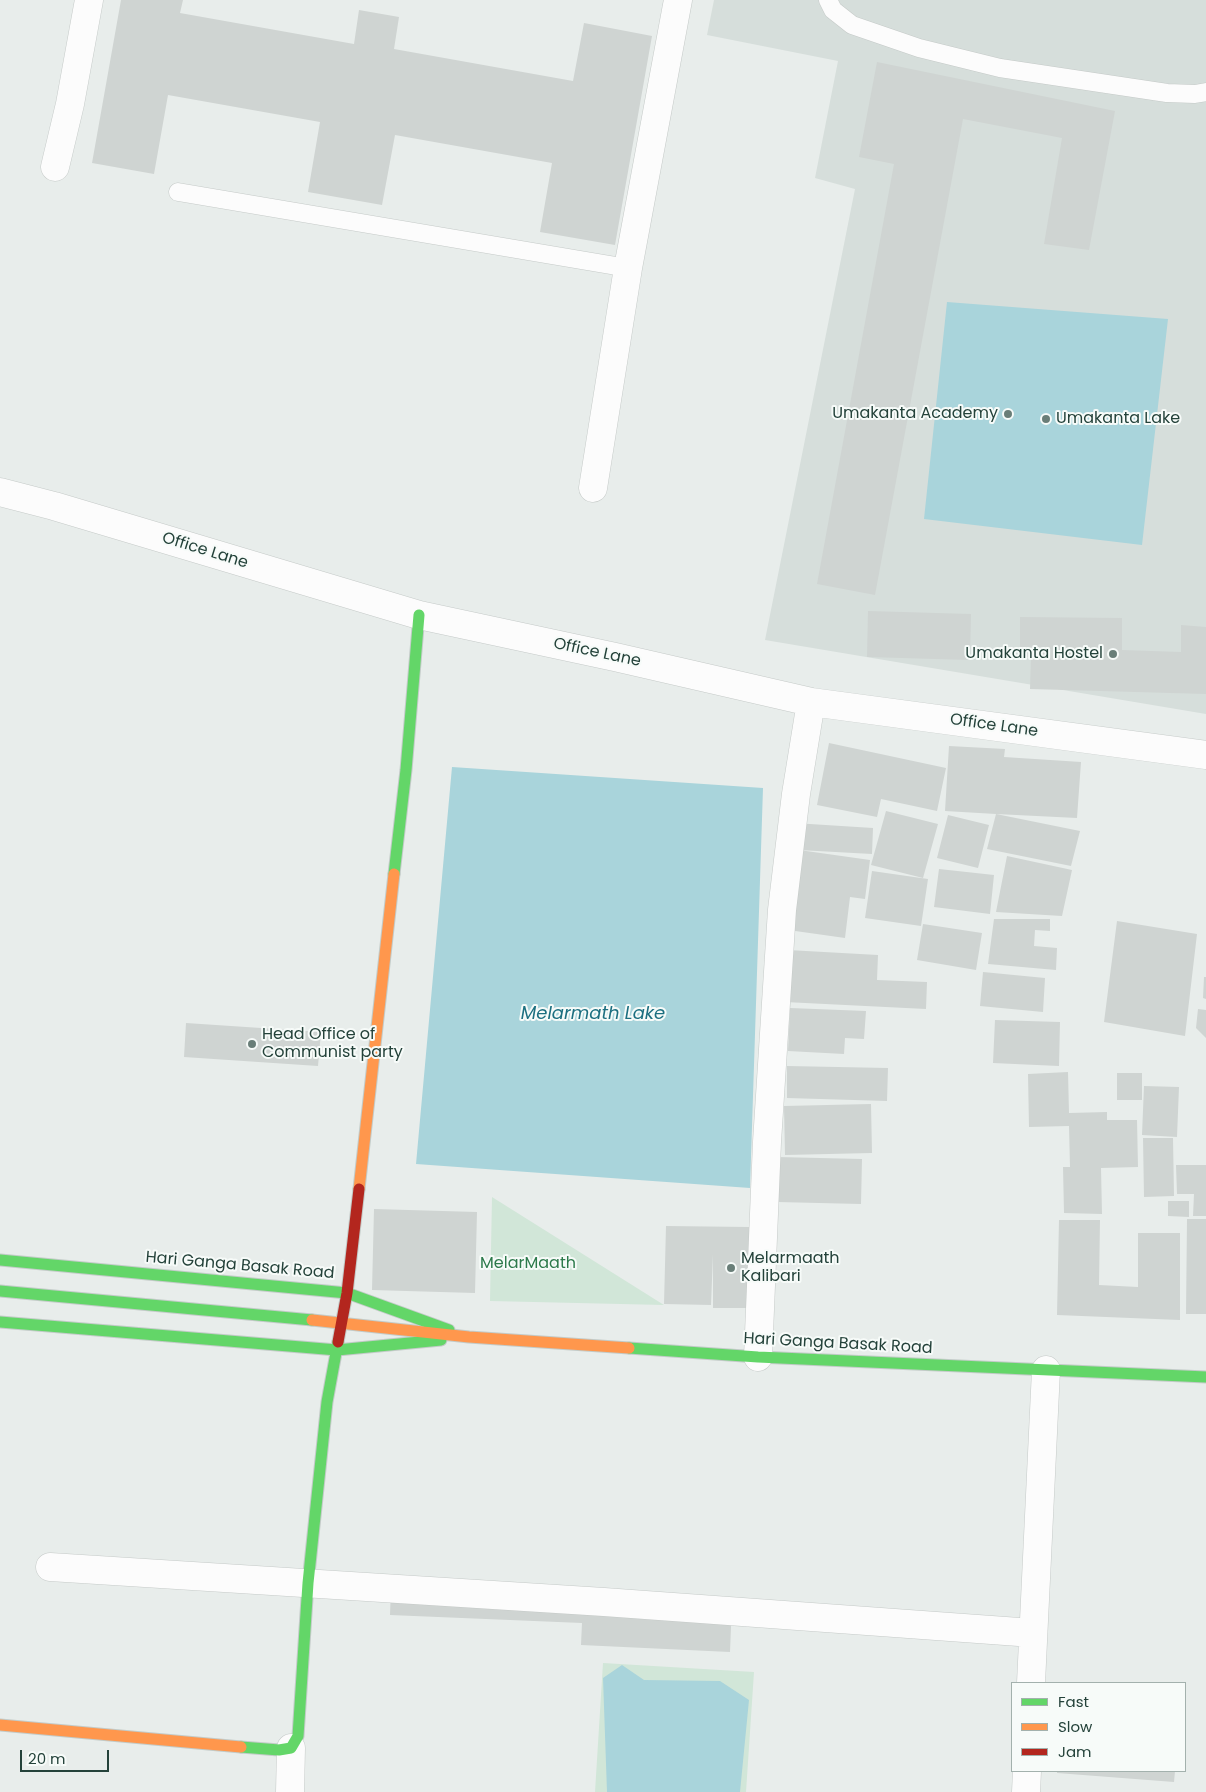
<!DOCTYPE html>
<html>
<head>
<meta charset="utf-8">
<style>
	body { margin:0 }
	#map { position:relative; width:1206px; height:1792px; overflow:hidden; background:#e8edeb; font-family:Poppins,sans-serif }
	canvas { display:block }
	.legend { position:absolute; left:1011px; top:1682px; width:175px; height:90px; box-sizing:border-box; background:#f7fbf9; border:1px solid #a3b1ad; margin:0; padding:6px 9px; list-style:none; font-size:15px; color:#24423a }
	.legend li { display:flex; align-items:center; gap:10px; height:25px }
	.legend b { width:25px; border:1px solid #a3b1ad }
	.scale { position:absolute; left:20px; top:1750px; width:89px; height:22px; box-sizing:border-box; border:2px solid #24423a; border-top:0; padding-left:6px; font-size:15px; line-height:18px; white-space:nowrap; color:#24423a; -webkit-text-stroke:4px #f7fbf9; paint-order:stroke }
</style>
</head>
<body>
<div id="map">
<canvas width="1206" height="1792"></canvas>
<ul class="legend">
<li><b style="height:6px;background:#63d668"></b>Fast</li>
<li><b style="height:6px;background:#ff974d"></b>Slow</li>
<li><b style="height:6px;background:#b3261e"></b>Jam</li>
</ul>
<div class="scale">20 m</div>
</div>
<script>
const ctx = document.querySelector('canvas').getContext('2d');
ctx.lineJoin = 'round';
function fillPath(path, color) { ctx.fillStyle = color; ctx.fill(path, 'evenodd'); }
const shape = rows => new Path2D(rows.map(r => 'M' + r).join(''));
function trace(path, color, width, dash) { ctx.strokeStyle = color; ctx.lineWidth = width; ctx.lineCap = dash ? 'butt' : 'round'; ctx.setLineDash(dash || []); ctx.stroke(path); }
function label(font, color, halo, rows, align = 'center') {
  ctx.font = font + ' Poppins,sans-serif'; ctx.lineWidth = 4; ctx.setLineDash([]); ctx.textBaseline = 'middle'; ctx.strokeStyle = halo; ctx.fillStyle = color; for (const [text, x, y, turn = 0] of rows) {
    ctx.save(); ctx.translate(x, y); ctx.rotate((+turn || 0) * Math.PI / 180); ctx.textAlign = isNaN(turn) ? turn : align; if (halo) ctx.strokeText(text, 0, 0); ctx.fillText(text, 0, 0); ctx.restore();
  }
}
const built = shape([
	[714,0,1206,0,1206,714,765,640,855,189,815,178,838,61,707,35]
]);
const green = shape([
	[492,1197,664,1305,490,1301],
	[603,1663,754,1672,746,1792,595,1792]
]);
const water = shape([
	[947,302,1168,319,1142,545,924,519],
	[452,767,763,788,750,1188,416,1164],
	[622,1665,644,1680,720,1681,749,1700,740,1792,607,1792,603,1678]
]);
const building = shape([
	[121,0,183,0,180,13,354,44,359,10,399,17,394,49,573,81,584,23,652,36,615,245,540,232,552,163,395,135,382,205,308,192,320,122,168,95,154,174,92,163],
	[877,62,1115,111,1089,250,1044,244,1062,138,963,119,875,595,817,584,894,164,859,157],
	[868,611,971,614,970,660,867,657],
	[1020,617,1122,618,1122,650,1181,652,1181,625,1206,627,1206,694,1030,689,1031,657,1020,657],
	[829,743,946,768,937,811,881,799,877,817,817,805],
	[949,746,1005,749,1004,757,1081,762,1077,818,996,814,1080,831,1071,866,987,849,996,814,945,811],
	[886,811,938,824,923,878,871,865],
	[948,815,989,825,978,868,937,858],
	[794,823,873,828,872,854,799,850,870,860,865,899,850,897,845,938,774,928],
	[1007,856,1072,870,1062,916,996,912],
	[939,869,994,875,990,914,934,907],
	[872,871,928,879,921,926,865,918],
	[994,919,1050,919,1050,931,1035,930,1034,946,1057,948,1056,970,988,964],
	[1117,921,1197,934,1185,1036,1104,1022],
	[923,924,982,933,976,970,917,960],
	[788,950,878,955,877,980,927,982,926,1009,785,1002],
	[983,972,1045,978,1043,1012,980,1006],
	[1204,977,1206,977,1206,999,1203,998],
	[790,1008,866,1011,864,1039,845,1038,844,1054,788,1051],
	[1198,1009,1206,1010,1206,1038,1196,1028],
	[995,1020,1060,1022,1059,1066,993,1063],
	[186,1023,321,1032,318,1066,184,1057],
	[787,1066,888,1068,887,1101,787,1098],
	[1068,1072,1069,1113,1107,1112,1107,1120,1137,1120,1138,1167,1101,1168,1102,1214,1064,1213,1063,1167,1070,1167,1069,1126,1029,1127,1028,1074],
	[1117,1073,1142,1073,1142,1100,1117,1100],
	[1144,1086,1179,1087,1177,1137,1142,1135],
	[871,1104,872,1153,785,1155,784,1106],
	[1143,1138,1173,1138,1174,1196,1144,1197],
	[777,1157,862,1159,861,1204,777,1202],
	[1176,1165,1206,1165,1206,1216,1193,1216,1194,1194,1177,1194],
	[1168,1201,1189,1201,1189,1217,1168,1216],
	[374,1209,477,1212,475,1293,372,1290],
	[1187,1219,1206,1219,1206,1314,1186,1314],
	[1059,1220,1100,1220,1099,1285,1138,1287,1138,1233,1180,1233,1180,1320,1057,1315],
	[666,1226,749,1227,749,1308,713,1308,713,1254,711,1305,664,1304],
	[391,1587,732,1601,730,1652,581,1645,582,1623,390,1615],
	[1057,1771,1175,1771,1174,1782,1057,1773]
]);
const lane = shape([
	[828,0,833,10,852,25,919,48,1000,68,1167,93,1195,94,1206,92],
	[178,192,628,268]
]);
const street = shape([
	[55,167,70,104,89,0],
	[593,488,628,268,678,0],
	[0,492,54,506,419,615,615,657,811,702,1206,755],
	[758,1357,767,1142,782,910,796,794,811,702],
	[50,1567,604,1602,1033,1633],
	[1031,1683,1046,1370],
	[290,1792,291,1748],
	[1026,1792,1027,1771]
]);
const fast = shape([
	[394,874,406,770,419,615],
	[0,1260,347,1293,449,1330],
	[0,1291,312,1320],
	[0,1322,337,1350,441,1340],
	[629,1348,758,1357,1206,1377],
	[241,1747,279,1750,291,1748,298,1736,308,1583,327,1402,338,1342]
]);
const slow = shape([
	[359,1189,394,874],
	[312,1320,469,1337,629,1348],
	[0,1725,241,1747]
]);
const jam = shape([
	[338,1342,347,1293,359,1189]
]);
const markers = [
	[1008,414,5,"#697e78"],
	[1046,419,5,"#697e78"],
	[1113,654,5,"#697e78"],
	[252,1044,5,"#697e78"],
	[731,1268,5,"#697e78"]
];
const poiNames = [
	["Umakanta Academy",998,414,"right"],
	["Umakanta Lake",1056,419],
	["Umakanta Hostel",1103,654,"right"],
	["Head Office of",262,1035],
	["Communist party",262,1053],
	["Melarmaath",741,1259],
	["Kalibari",741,1277]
];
const streetNames = [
	["Office Lane",205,551,17],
	["Office Lane",597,653,12],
	["Office Lane",994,726,8],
	["Hari Ganga Basak Road",240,1266,5],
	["Hari Ganga Basak Road",838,1344,3]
];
const parkNames = [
	["MelarMaath",528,1264]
];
const waterNames = [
	["Melarmath Lake",593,1014]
];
fillPath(built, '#d6dedb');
fillPath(green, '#d1e6d8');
fillPath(water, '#a9d4db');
fillPath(building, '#cfd4d2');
trace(lane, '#c5cac8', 19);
trace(street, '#c5cac8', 29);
trace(fast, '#c3cbc8', 13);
trace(slow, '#c3cbc8', 13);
trace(jam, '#c3cbc8', 13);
trace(lane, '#fcfcfc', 18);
trace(street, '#fcfcfc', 28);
trace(fast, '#63d668', 11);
trace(slow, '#ff974d', 11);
trace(jam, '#b3261e', 11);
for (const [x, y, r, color] of markers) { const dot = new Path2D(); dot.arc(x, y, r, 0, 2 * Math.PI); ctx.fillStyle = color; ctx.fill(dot); trace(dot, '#f7fbf9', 2); }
label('16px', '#24423a', '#f7fbf9', poiNames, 'left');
label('16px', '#24423a', '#f7fbf9', streetNames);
label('16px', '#2d7a4b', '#f7fbf9', parkNames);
label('italic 18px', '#1c6f80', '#f7fbf9', waterNames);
</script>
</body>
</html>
